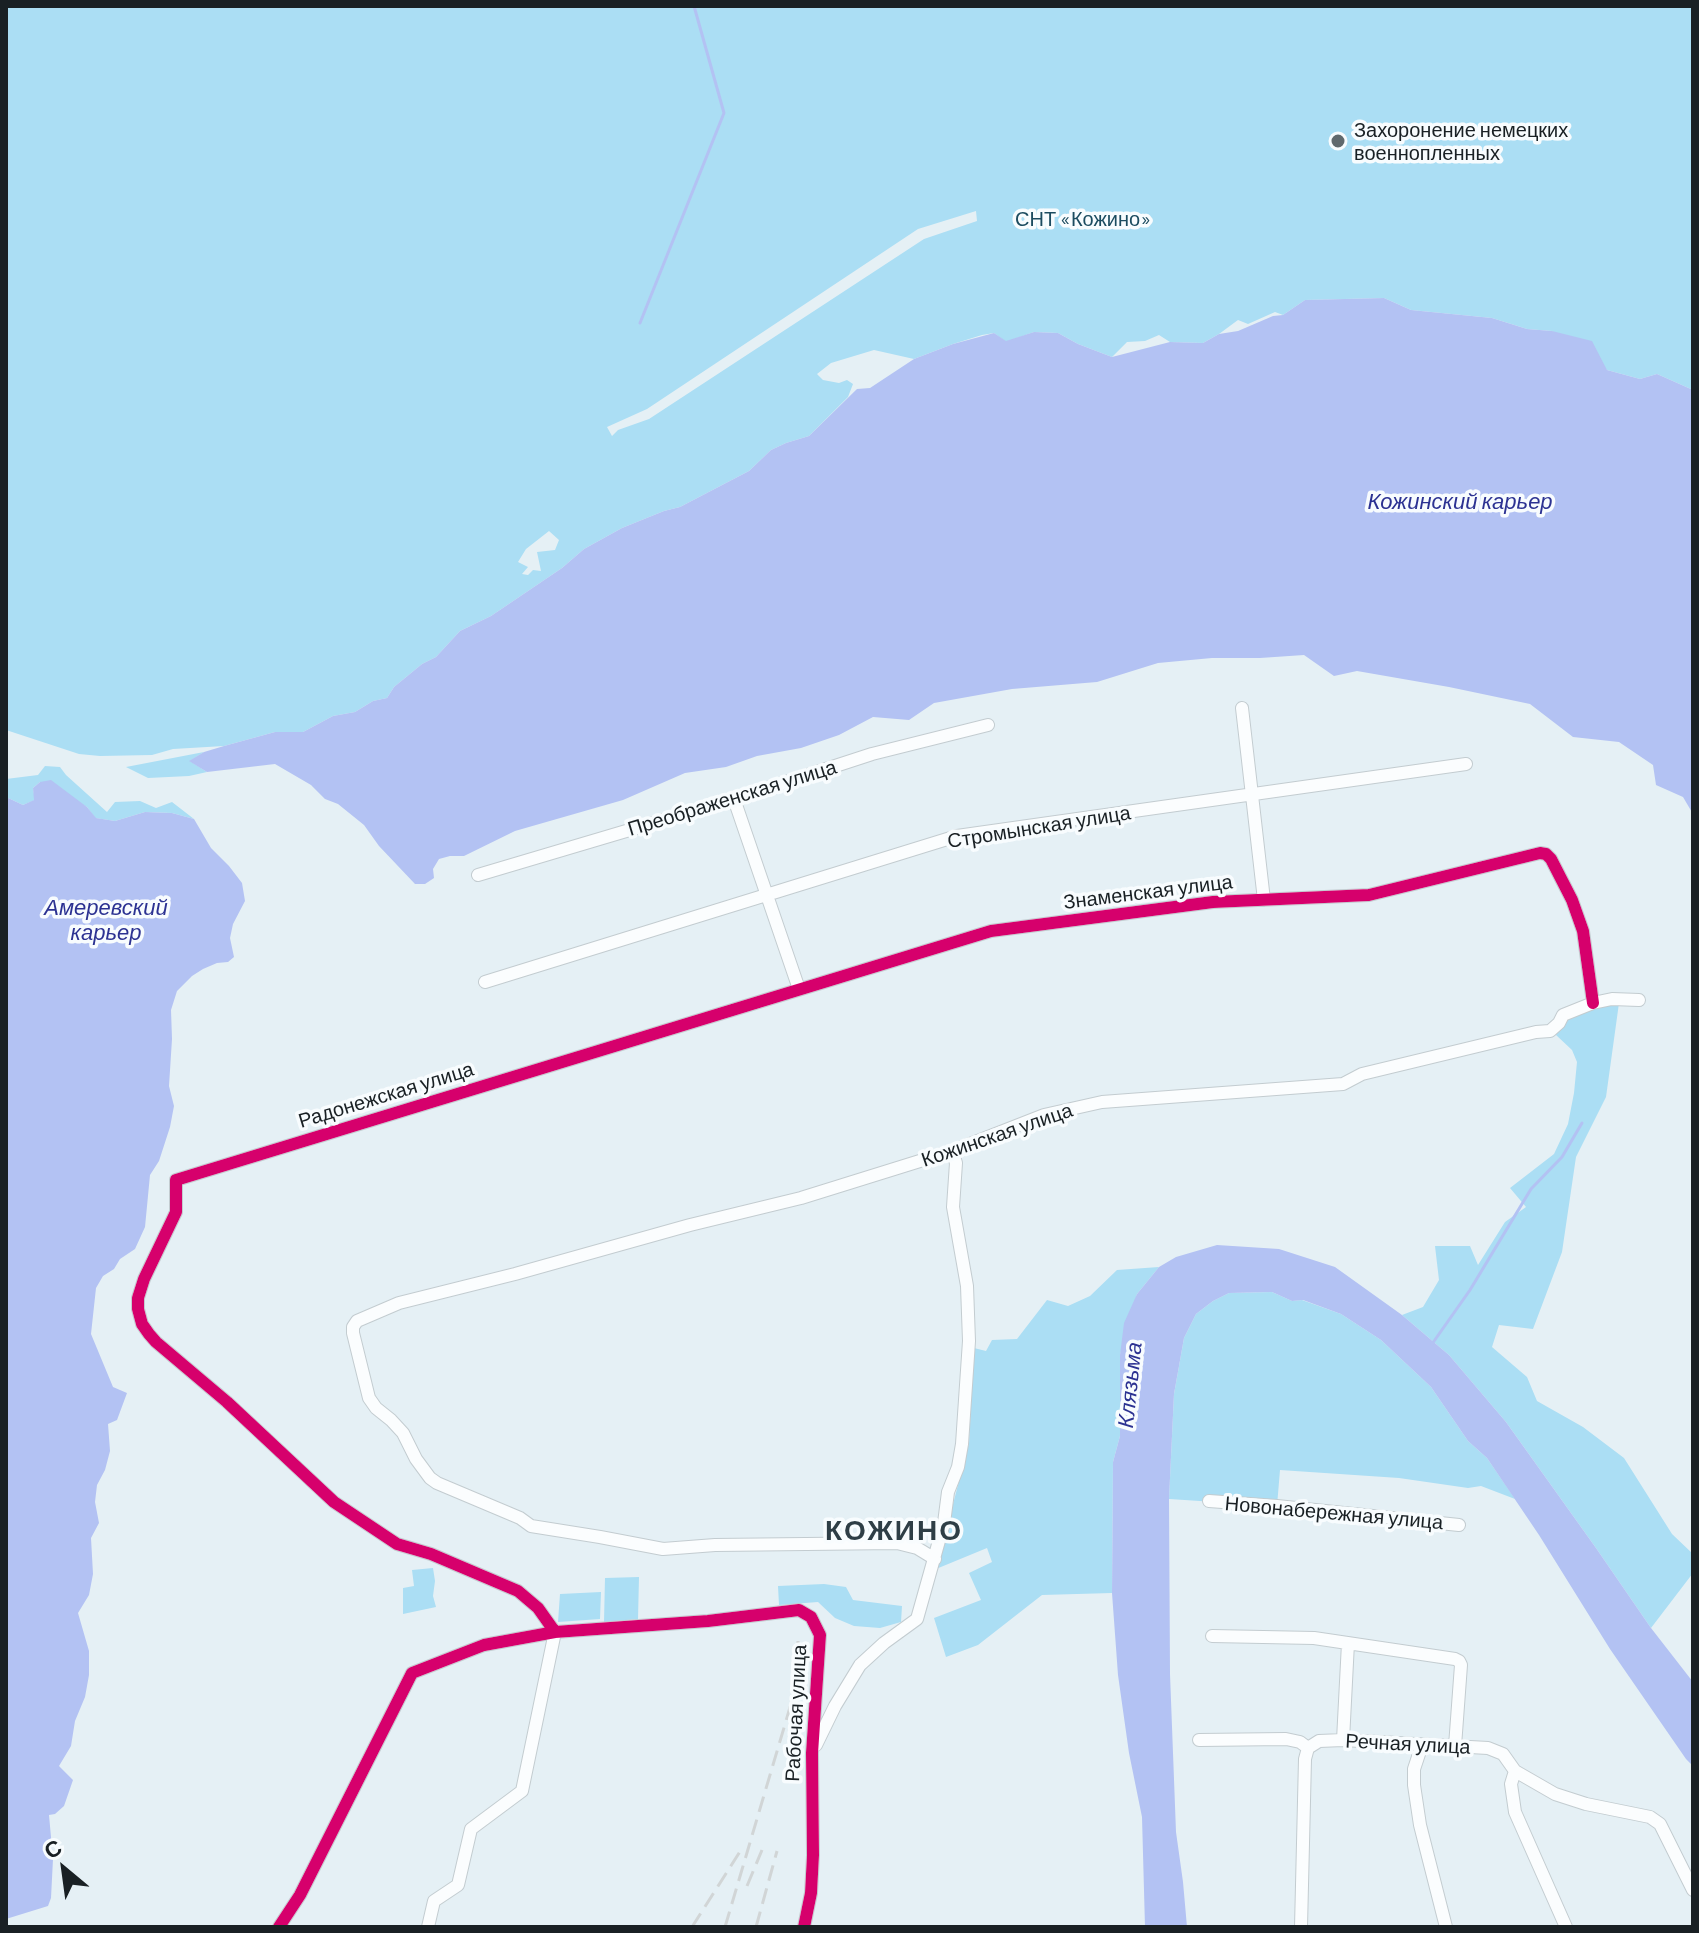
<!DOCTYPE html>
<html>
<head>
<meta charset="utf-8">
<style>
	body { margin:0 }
	#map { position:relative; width:1699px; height:1933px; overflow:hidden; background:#e5f0f5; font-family:Barlow,sans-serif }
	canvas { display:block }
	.frame { position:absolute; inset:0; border:8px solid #192024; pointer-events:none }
	.north { position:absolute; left:24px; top:1829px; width:80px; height:80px; -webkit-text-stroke:6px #f8fcfe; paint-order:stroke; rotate:331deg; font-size:22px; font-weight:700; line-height:32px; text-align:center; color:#192024 }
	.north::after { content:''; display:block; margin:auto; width:28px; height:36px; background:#192024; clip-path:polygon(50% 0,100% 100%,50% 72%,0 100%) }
</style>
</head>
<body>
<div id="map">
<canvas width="1699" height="1933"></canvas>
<div class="frame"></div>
<div class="north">С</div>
</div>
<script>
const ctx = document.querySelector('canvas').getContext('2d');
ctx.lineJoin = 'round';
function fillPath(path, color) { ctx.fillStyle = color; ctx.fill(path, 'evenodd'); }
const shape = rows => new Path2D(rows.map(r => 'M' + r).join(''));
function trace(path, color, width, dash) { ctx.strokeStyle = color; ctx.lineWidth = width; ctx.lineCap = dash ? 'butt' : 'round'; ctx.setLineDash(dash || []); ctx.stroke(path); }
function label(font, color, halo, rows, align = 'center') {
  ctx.font = font + ' Barlow,sans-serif'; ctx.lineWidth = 7; ctx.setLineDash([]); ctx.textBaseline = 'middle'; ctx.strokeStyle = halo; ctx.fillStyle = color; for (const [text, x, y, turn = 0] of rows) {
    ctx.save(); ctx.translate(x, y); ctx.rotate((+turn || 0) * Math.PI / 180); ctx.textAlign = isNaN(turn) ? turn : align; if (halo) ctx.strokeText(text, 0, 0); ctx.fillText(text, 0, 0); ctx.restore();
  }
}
const green = shape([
	[6,6,1693,6,1693,390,1657,374,1640,379,1607,370,1552,331,1527,329,1492,318,1411,310,1384,298,1305,300,1283,315,1275,312,1248,324,1238,320,1219,334,1203,343,1170,342,1159,335,1145,341,1127,342,1112,357,1078,344,1058,333,1034,332,1006,342,994,333,982,335,953,344,914,359,874,350,831,363,817,374,823,380,839,383,847,380,853,384,848,397,809,436,786,443,771,450,749,471,680,507,664,511,622,528,584,549,562,568,491,616,460,631,436,657,422,664,394,687,387,698,373,701,355,712,333,716,303,732,275,732,224,746,173,749,152,755,100,756,79,754,6,730],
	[976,211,977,221,924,239,649,419,618,430,612,436,607,427,647,409,918,229],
	[549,531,559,540,555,550,537,552,541,571,533,570,528,575,522,574,528,567,518,562,526,549],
	[204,752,190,761,207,772,189,776,148,778,126,767],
	[45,766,60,767,66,775,107,812,115,802,140,801,156,808,172,802,194,819,172,813,145,812,115,821,95,818,87,807,40,782,33,788,35,800,23,805,6,797,6,779,38,775],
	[1619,1003,1606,1097,1576,1157,1562,1252,1533,1329,1499,1325,1492,1347,1527,1377,1537,1401,1583,1427,1624,1458,1672,1534,1693,1554,1693,1573,1651,1628,1596,1548,1506,1422,1449,1355,1402,1315,1423,1307,1439,1280,1435,1246,1470,1246,1478,1265,1505,1222,1526,1207,1510,1188,1554,1154,1568,1124,1574,1093,1577,1062,1572,1050,1556,1035,1557,1032,1567,1019,1596,1005],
	[1159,1267,1137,1294,1120,1355,1120,1436,1113,1462,1112,1593,1042,1595,978,1645,946,1657,934,1618,981,1600,969,1573,992,1562,987,1548,936,1569,969,1443,974,1348,986,1351,992,1340,1017,1339,1047,1300,1068,1306,1090,1296,1117,1270],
	[1272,1292,1292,1301,1302,1300,1341,1314,1381,1340,1431,1387,1468,1441,1487,1458,1515,1499,1481,1486,1468,1488,1399,1478,1280,1470,1277,1506,1169,1499,1174,1394,1184,1338,1196,1314,1213,1301,1229,1293],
	[433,1568,435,1581,433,1596,436,1607,403,1614,403,1588,414,1586,412,1570],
	[639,1577,638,1619,604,1622,605,1578],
	[824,1584,846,1587,853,1600,902,1606,901,1622,880,1628,854,1626,835,1618,818,1602,779,1605,778,1586],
	[601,1592,600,1619,558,1622,560,1594]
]);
const water = shape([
	[1384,298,1411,310,1492,318,1527,329,1552,331,1592,341,1607,370,1640,379,1657,374,1693,390,1693,814,1683,797,1656,785,1653,765,1619,742,1573,737,1530,704,1449,687,1357,671,1334,676,1304,655,1260,658,1212,658,1158,663,1097,682,1012,689,934,703,909,720,873,717,839,735,801,748,757,756,726,767,685,773,623,800,515,831,464,856,450,856,439,859,433,869,434,878,425,884,415,884,379,846,364,825,338,804,325,799,311,785,275,764,207,772,189,761,204,752,224,746,275,732,303,732,333,716,355,712,373,701,387,698,394,687,422,664,436,657,460,631,491,616,562,568,584,549,622,528,664,511,680,507,749,471,771,450,786,443,809,436,857,389,870,388,914,359,953,344,994,333,1006,341,1034,332,1058,333,1078,344,1112,357,1170,342,1203,343,1219,334,1238,331,1273,316,1283,315,1305,300],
	[51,780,87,807,96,818,115,821,145,812,172,813,194,819,211,848,229,866,242,883,245,901,233,924,230,938,234,957,228,962,217,963,203,969,192,976,177,991,171,1010,172,1039,169,1086,174,1106,170,1127,159,1161,150,1175,145,1227,135,1249,120,1259,114,1269,103,1276,96,1288,91,1334,113,1387,127,1393,117,1420,108,1424,110,1451,105,1470,97,1485,95,1502,99,1523,91,1538,93,1574,89,1595,78,1613,89,1651,89,1675,85,1697,75,1721,71,1746,59,1766,73,1780,64,1806,55,1814,49,1815,53,1859,51,1898,48,1906,6,1919,6,797,23,805,34,800,33,788,40,782],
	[1217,1245,1279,1249,1335,1267,1402,1315,1449,1355,1506,1422,1596,1548,1651,1628,1693,1682,1693,1766,1686,1759,1610,1649,1539,1535,1487,1458,1468,1441,1431,1387,1381,1340,1341,1314,1303,1300,1292,1301,1272,1292,1229,1293,1213,1301,1196,1314,1184,1338,1174,1394,1169,1499,1170,1674,1176,1832,1183,1882,1187,1927,1145,1927,1142,1817,1129,1753,1118,1675,1112,1593,1113,1462,1120,1436,1120,1355,1124,1323,1137,1294,1159,1267,1176,1257]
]);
const stream = shape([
	[640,323,724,113,694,6],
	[1432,1344,1470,1290,1531,1189,1562,1157,1582,1123]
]);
const minor = shape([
	[1242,708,1264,900],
	[734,799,799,989],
	[478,875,734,799,872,754,988,725],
	[485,982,957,836,1466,764],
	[1209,1501,1277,1506,1459,1525],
	[935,1559,917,1548,897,1543,715,1545,663,1549,600,1537,531,1526,520,1518,437,1483,430,1478,416,1459,403,1433,391,1420,376,1408,369,1398,353,1333,353,1327,357,1321,399,1303,515,1274,690,1225,801,1198,952,1151,1044,1115,1102,1102,1343,1084,1362,1074,1536,1032,1550,1031,1559,1023,1563,1015,1593,1003,1612,999,1639,1000],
	[555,1632,538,1608,518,1591,431,1554,397,1544,334,1502,227,1402,156,1342,149,1334,142,1324,138,1309,138,1298,144,1279,176,1212,176,1180,991,931,1213,902,1369,895,1540,853,1546,854,1551,859,1572,900,1583,931,1593,1003],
	[1212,1636,1314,1638,1455,1659,1459,1661,1461,1665,1455,1746],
	[1199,1740,1286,1739,1300,1742,1308,1748,1319,1741,1343,1740,1488,1748,1503,1754,1515,1771,1555,1794,1586,1804,1650,1817,1660,1824,1693,1890],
	[1343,1740,1348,1643],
	[816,1745,835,1706,860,1665,884,1643,917,1619,944,1523,948,1492,958,1467,962,1444,969,1341,967,1286,953,1207,956,1163,952,1151],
	[1422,1745,1414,1769,1414,1785,1420,1825,1446,1927],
	[1515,1771,1511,1784,1515,1812,1566,1927],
	[279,1927,300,1895,412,1673,484,1645,555,1632,708,1621,799,1610,811,1617,820,1635,812,1753,813,1855,811,1893,804,1927],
	[428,1927,434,1901,458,1885,471,1829,522,1791,555,1632],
	[1301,1927,1305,1759,1308,1748]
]);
const rail = shape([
	[747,1886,762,1850],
	[692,1927,741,1850],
	[725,1927,791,1704,797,1678,798,1641],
	[756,1927,777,1851]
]);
const cycleway = shape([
	[555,1632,538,1608,518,1591,431,1554,397,1544,334,1502,227,1402,156,1342,149,1334,142,1324,138,1309,138,1298,144,1279,176,1212,176,1180,991,931,1213,902,1369,895,1540,853,1546,854,1551,859,1572,900,1583,931,1593,1003],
	[279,1927,300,1895,412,1673,484,1645,555,1632,708,1621,799,1610,811,1617,820,1635,812,1753,813,1855,811,1893,804,1927]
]);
const markers = [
	[1338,141,8,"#60696d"]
];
const poiNames = [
	["Захоронение немецких",1354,130],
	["военнопленных",1354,153]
];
const parkNames = [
	["СНТ «Кожино»",1083,219]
];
const streetNames = [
	["Преображенская улица",732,798,-17],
	["Стромынская улица",1039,827,-9],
	["Знаменская улица",1148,892,-7],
	["Радонежская улица",386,1095,-17],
	["Кожинская улица",997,1135,-19],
	["Новонабережная улица",1334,1513,5],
	["Рабочая улица",796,1713,-87],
	["Речная улица",1408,1744,3]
];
const waterNames = [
	["Кожинский карьер",1460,502],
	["Амеревский",106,908],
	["карьер",106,933],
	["Клязьма",1130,1385,-84]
];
const districtNames = [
	["КОЖИНО",894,1531]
];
fillPath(green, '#abdef4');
fillPath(water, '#b3c2f3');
trace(stream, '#b3c2f3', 3);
trace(minor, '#c3ccd0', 14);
trace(minor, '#fbfdfe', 12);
trace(rail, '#d1d5d6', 3, [16, 8]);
trace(cycleway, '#d6006c', 12);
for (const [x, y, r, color] of markers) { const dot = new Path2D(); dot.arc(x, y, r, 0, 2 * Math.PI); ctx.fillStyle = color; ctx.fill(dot); trace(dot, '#f8fcfe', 3); }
label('20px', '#192024', '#f8fcfe', poiNames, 'left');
label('20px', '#1c4c60', '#f8fcfe', parkNames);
label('20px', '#192024', '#f8fcfe', streetNames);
label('italic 22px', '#2c3292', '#f8fcfe', waterNames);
ctx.letterSpacing = '2px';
label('bold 28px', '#2e3e46', '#f8fcfe', districtNames);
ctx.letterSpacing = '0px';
</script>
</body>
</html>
